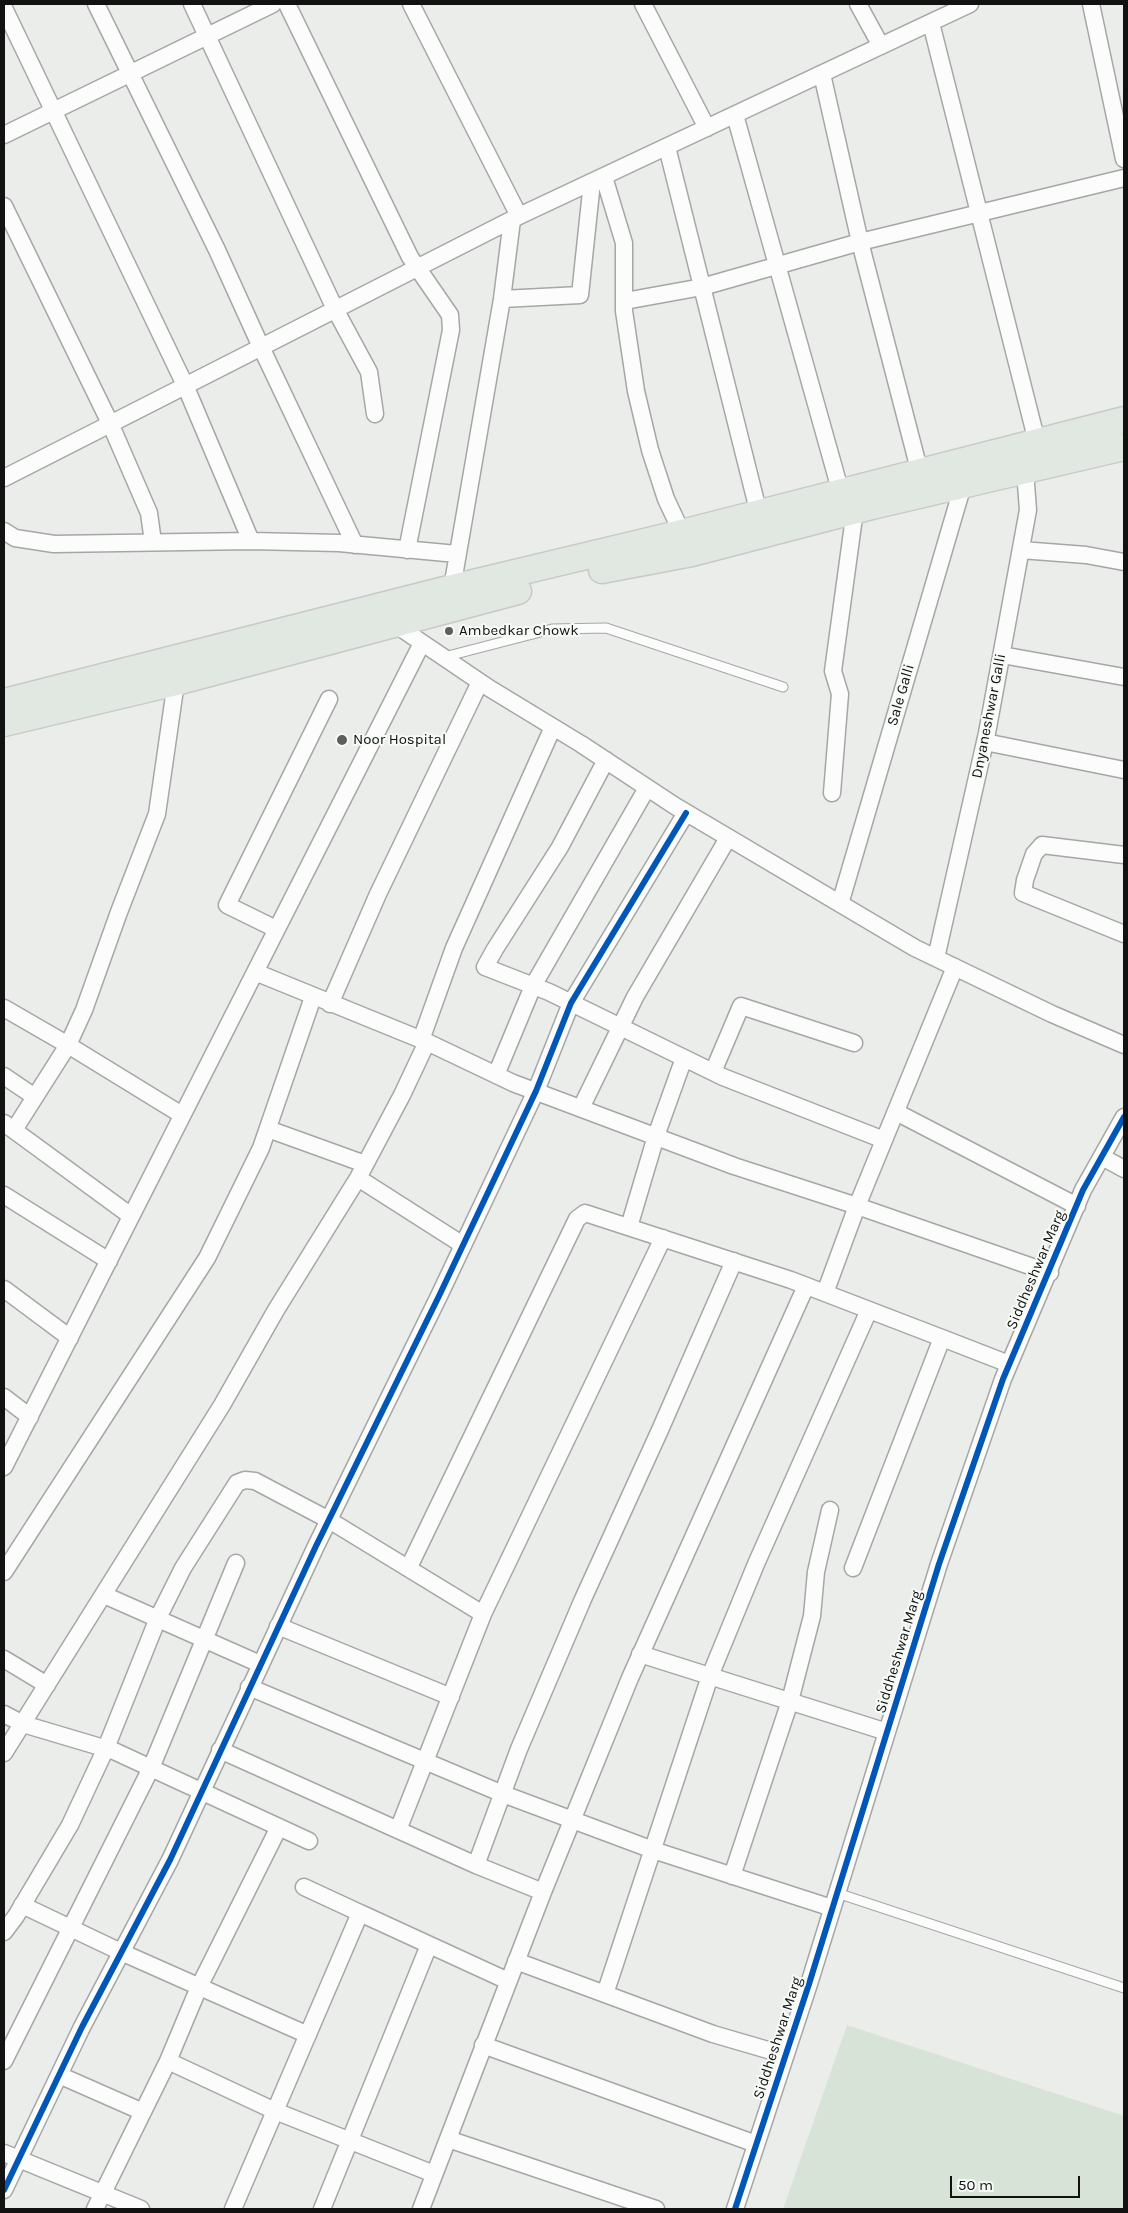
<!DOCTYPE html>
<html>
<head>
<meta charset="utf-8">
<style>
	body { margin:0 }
	#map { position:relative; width:1128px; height:2213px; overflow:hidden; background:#ebedeb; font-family:Karla,sans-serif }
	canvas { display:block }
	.frame { position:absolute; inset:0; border:5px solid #111211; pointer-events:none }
	.scale { position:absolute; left:950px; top:2176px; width:130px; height:22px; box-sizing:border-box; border:2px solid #111211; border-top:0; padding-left:6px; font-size:15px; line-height:18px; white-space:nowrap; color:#111211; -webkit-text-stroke:4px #f7fbf7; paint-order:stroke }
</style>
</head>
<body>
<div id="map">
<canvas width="1128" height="2213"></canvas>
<div class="frame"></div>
<div class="scale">50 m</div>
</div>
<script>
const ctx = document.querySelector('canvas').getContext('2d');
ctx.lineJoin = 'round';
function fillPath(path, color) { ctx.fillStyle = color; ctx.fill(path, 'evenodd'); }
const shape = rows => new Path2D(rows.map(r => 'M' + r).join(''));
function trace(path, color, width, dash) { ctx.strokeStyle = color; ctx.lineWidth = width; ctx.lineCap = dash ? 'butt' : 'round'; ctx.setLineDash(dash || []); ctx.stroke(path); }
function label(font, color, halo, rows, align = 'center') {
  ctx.font = font + ' Karla,sans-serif'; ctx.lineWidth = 4; ctx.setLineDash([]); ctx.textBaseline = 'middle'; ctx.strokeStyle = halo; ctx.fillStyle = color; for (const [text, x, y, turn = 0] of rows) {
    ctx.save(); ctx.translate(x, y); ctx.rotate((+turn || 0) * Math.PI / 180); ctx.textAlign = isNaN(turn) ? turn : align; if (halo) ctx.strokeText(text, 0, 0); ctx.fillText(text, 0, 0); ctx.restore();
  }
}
const green = shape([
	[847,2025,1124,2116,1124,2209,783,2209]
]);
const service = shape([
	[444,657,552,629,606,628,783,687],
	[837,1893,1124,1988]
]);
const minor = shape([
	[96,4,217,250,261,347,355,545],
	[192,4,335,309,369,372,375,414],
	[287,4,410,257,450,315,451,330,407,550],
	[411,4,519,216,970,4],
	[643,4,707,128],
	[858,4,881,46],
	[1091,4,1124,159],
	[4,8,185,385,251,541],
	[931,23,1037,442],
	[822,74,860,242,920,473],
	[735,115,841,493],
	[4,135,273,4],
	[667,147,759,514],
	[604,177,624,243,624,311,636,391,650,450,666,499,682,533],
	[4,206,110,423,149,513,153,542],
	[502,299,580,295,592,182],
	[625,301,702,287,860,242,1124,178],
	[4,478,519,216],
	[4,531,15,538,54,544,251,541,339,543,457,554],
	[1021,550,1086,555,1124,562],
	[452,588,502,299,512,220],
	[393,623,489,688,581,744,675,806,915,948,1052,1014,1124,1045],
	[1002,655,1124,677],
	[985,742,1124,770],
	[606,760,560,847,495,949,485,967,549,992,723,1077,884,1140],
	[832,793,840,694,833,671,855,510],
	[1124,855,1042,845,1034,854,1025,880,1023,893,1124,934],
	[840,904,963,485],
	[276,929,227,905,329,699],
	[936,958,987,733,1028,510,1025,471],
	[255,972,427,1042,513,1083,734,1166,857,1206,1050,1273],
	[330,1004,378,894,480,682],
	[4,1008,68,1045,182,1115],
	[421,1040,454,948,553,727],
	[713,1072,741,1006,854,1043],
	[496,1075,533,986,647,788],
	[4,1076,35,1097],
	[581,1108,635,997,728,838],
	[896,1112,1077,1206],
	[4,1123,131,1216],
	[268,1129,365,1164],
	[14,1130,68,1045,84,1010,119,912,157,814,176,682],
	[1102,1157,1124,1169],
	[358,1178,463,1245],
	[4,1195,109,1261],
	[629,1227,656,1136,684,1058],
	[4,1289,70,1338],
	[825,1293,857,1206,955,967],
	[942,1338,1009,1364],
	[4,1397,30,1417],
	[4,1467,422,643],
	[409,1567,577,1219,585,1213,791,1280,942,1338,853,1568],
	[4,1572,207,1258,261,1148,313,997],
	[104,1595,260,1664],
	[278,1626,451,1697],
	[640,1654,887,1732],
	[4,1659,47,1685],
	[249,1687,503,1794,653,1850,832,1908],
	[4,1714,23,1724,114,1751,309,1841],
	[220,1750,476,1865,543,1892],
	[4,1753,222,1405,276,1310,358,1178,402,1095,427,1042],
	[398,1830,483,1614,663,1238],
	[476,1865,519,1749,583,1599,660,1430,734,1261],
	[732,1876,790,1701,812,1616,816,1572,830,1510],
	[304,1887,360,1913],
	[22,1905,121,1952,308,2035],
	[4,1932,16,1916,70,1825,106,1748,158,1618,183,1568,237,1483,245,1480,255,1481,329,1520,483,1614],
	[516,1961,713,2034,785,2055],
	[605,1994,710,1676,756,1564,869,1310],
	[483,2045,756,2144],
	[4,2061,151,1768,236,1563],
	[168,2061,275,2111,434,2174],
	[59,2075,143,2112],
	[448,2139,656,2209],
	[4,2153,141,2209],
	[4,2190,82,2027,170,1860,316,1546,439,1296,536,1091,571,1003,686,813],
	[95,2209,168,2061,199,1987,279,1827],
	[233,2209,360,1913,508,1981],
	[322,2209,429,1945],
	[421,2209,543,1892,630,1678,806,1286],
	[735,2209,809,1984,939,1564,1003,1379,1083,1190,1124,1117]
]);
const primary = shape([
	[602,570,692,553,872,506,1124,447],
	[4,702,452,588,682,533,1124,420],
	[4,723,176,682,518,591]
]);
const cycleway = shape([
	[4,2190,82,2027,170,1860,316,1546,439,1296,536,1091,571,1003,686,813],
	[735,2209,809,1984,939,1564,1003,1379,1083,1190,1124,1117]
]);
const markers = [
	[449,631,5,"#5d5f5d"],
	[342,740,6,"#5d5f5d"]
];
const poiNames = [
	["Ambedkar Chowk",459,631],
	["Noor Hospital",353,740]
];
const streetNames = [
	["Sale Galli",901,695,-74],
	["Dnyaneshwar Galli",989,716,-79],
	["Siddheshwar Marg",1036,1270,-67],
	["Siddheshwar Marg",899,1652,-73],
	["Siddheshwar Marg",778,2038,-72]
];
fillPath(green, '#d8e3d8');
trace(service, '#a5a7a5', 11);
trace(minor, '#a5a7a5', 19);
trace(primary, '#c8c9c8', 29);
trace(service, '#fcfcfc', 9);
trace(minor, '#fcfcfc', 16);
trace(primary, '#e1e7e1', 26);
trace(cycleway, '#0057b8', 6);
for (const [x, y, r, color] of markers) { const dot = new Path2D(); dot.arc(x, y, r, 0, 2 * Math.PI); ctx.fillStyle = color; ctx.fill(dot); trace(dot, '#f7fbf7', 2); }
label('15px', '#111211', '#f7fbf7', poiNames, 'left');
label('15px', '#111211', '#f7fbf7', streetNames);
</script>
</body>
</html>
